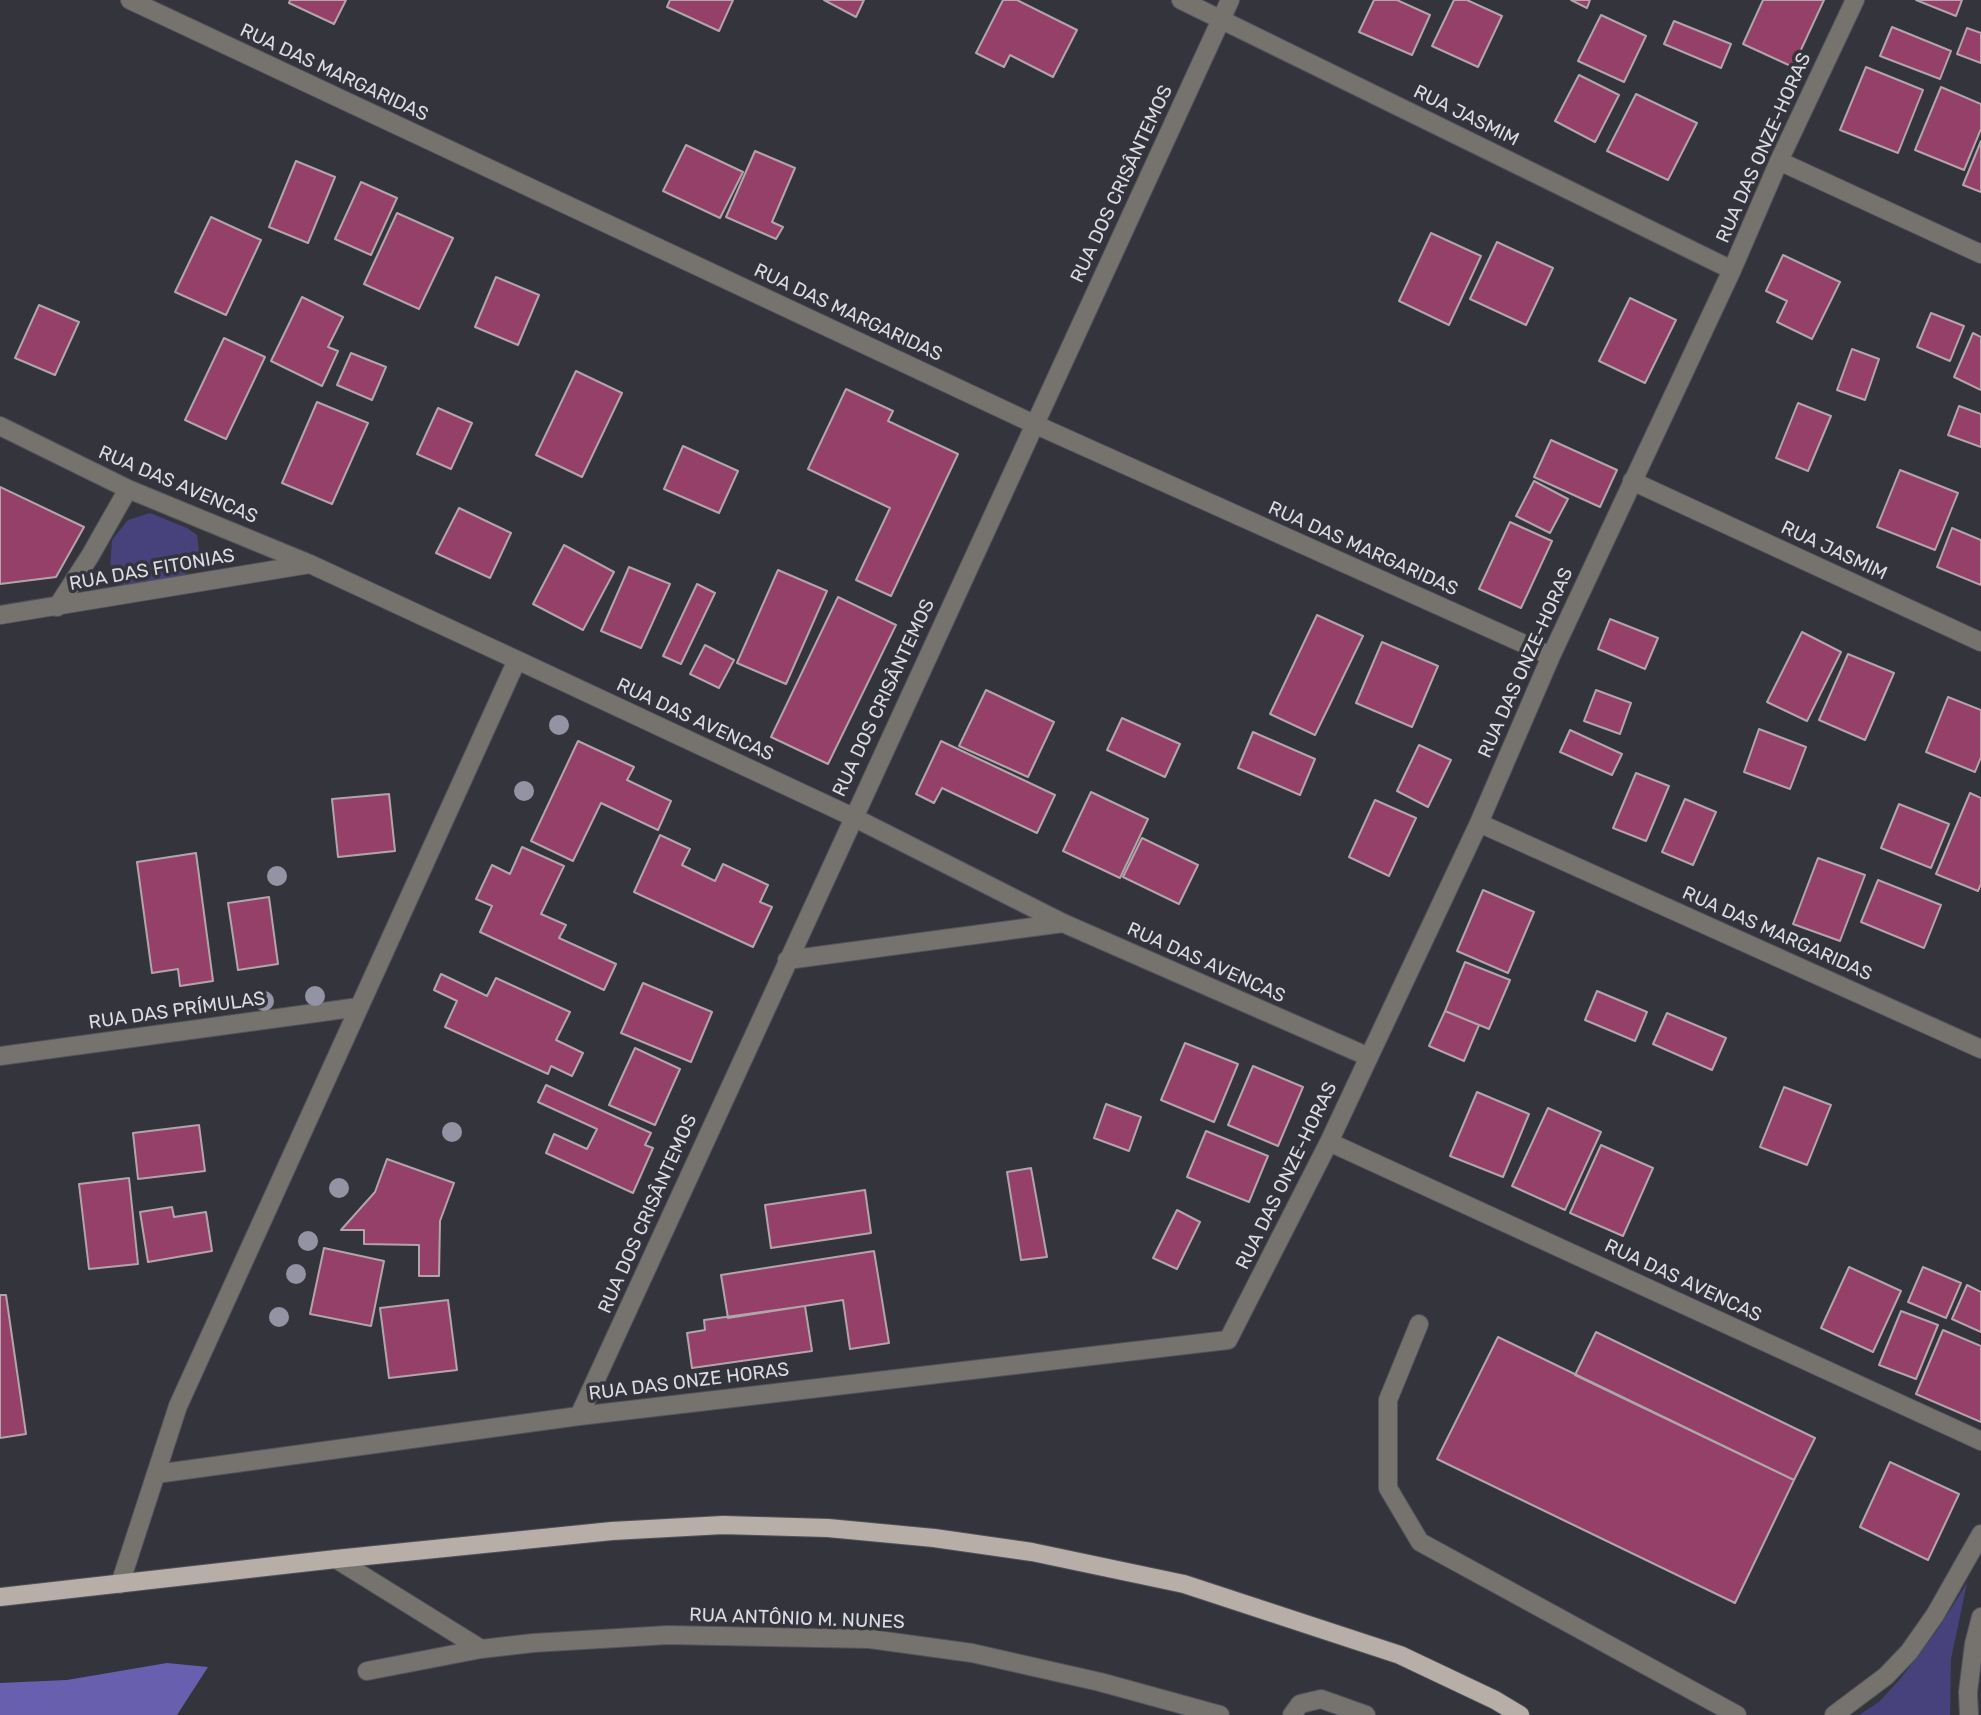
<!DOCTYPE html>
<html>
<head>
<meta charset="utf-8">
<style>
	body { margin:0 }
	canvas { display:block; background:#34343d }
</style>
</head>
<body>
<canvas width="1981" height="1715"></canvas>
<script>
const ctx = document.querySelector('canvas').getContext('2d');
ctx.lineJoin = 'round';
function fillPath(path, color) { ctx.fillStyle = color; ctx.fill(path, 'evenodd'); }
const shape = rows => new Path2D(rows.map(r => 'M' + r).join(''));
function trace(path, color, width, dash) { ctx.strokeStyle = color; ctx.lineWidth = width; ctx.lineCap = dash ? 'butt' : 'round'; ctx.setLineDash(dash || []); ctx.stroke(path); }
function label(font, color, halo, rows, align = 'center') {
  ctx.font = font + ' Rubik,sans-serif'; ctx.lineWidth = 7; ctx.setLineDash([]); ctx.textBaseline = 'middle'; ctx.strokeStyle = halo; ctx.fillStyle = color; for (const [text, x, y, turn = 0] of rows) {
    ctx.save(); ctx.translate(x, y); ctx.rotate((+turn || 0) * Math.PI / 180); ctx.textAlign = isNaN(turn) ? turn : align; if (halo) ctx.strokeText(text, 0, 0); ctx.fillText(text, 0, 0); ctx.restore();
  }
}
const green = shape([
	[150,513,187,528,197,535,199,552,192,570,177,580,121,587,110,570,112,540,128,520],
	[1967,1583,1951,1659,1950,1715,1859,1715,1879,1702,1901,1678,1938,1629]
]);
const forest = shape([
	[167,1663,208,1667,177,1715,0,1715,0,1683,67,1680]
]);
const building = shape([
	[290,0,346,0,334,24,289,3,290,0],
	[670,0,733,0,719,31,667,7,670,0],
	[824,0,864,0,856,17,824,0],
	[1003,0,1017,0,1077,30,1053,77,1010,55,1004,67,976,53,1003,0],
	[1374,0,1397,0,1430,15,1412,55,1359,32,1374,0],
	[1454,0,1467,0,1502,16,1478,67,1432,46,1454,0],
	[1571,0,1590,0,1587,8,1571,0],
	[1763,0,1824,0,1793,67,1743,44,1763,0],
	[1916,0,1962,0,1956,16,1916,0],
	[1601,15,1646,36,1624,82,1578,61,1601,15],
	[1674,21,1731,44,1721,68,1664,44,1674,21],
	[1892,27,1951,51,1940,79,1880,56,1892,27],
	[1967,28,1981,33,1981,63,1957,54,1967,28],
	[1866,67,1923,90,1898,153,1840,130,1866,67],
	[1579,75,1619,95,1595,142,1555,121,1579,75],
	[1941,87,1981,104,1981,129,1964,170,1915,150,1941,87],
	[1636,94,1697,123,1668,180,1607,151,1636,94],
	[1981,141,1981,192,1963,185,1981,141],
	[686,145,743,172,720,218,663,191,686,145],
	[755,151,795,168,772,222,783,227,776,239,726,217,755,151],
	[296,161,335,177,308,243,269,227,296,161],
	[361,182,397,198,371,255,335,239,361,182],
	[397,213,453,238,419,309,364,284,397,213],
	[211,217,261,240,226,315,175,292,211,217],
	[1431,233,1481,256,1449,325,1399,301,1431,233],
	[1497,242,1553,268,1526,325,1470,299,1497,242],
	[1783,255,1840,282,1812,339,1777,322,1787,301,1766,291,1783,255],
	[496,277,539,295,518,345,475,327,496,277],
	[302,297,343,317,328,347,338,351,322,386,271,361,302,297],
	[1630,298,1676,320,1645,383,1599,361,1630,298],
	[39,305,79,322,55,375,15,358,39,305],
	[1931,313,1964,326,1950,361,1917,347,1931,313],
	[1973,333,1981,337,1981,390,1954,377,1973,333],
	[224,338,265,357,226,439,185,420,224,338],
	[1852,349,1879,359,1865,400,1837,390,1852,349],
	[351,353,386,367,372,400,337,385,351,353],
	[576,371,622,393,582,477,536,455,576,371],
	[846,389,893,411,888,421,958,454,891,596,856,580,890,508,808,469,846,389],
	[317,402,368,423,332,504,282,483,317,402],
	[1798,403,1831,416,1808,471,1776,458,1798,403],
	[1959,406,1981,414,1981,447,1948,435,1959,406],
	[438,408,472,423,451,469,417,454,438,408],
	[1551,440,1617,470,1600,507,1534,477,1551,440],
	[683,446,738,471,719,513,664,489,683,446],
	[1900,470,1958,493,1935,550,1877,527,1900,470],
	[1534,481,1568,499,1550,533,1516,516,1534,481],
	[0,487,84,527,56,577,0,584,0,487],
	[459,508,511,533,490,578,436,553,459,508],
	[1510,522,1552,541,1521,608,1479,589,1510,522],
	[1952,528,1981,540,1981,585,1937,567,1952,528],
	[564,545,614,572,583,630,533,604,564,545],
	[629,567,670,584,641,648,601,631,629,567],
	[778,570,827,591,786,684,737,663,778,570],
	[697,584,715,593,681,664,663,656,697,584],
	[838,597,896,625,828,764,771,737,838,597],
	[1317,615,1363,636,1315,735,1270,714,1317,615],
	[1610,619,1658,638,1645,669,1598,649,1610,619],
	[1802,632,1841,652,1807,721,1767,702,1802,632],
	[1382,642,1438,666,1412,727,1356,703,1382,642],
	[705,645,734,660,719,688,690,674,705,645],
	[1848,654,1894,673,1865,740,1819,720,1848,654],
	[986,690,1054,722,1028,777,959,746,986,690],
	[1596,690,1631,703,1620,734,1584,721,1596,690],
	[1948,697,1981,710,1981,757,1975,772,1926,752,1948,697],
	[1122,718,1180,744,1165,777,1107,750,1122,718],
	[1759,729,1806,747,1790,789,1744,772,1759,729],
	[1570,730,1622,754,1612,775,1560,752,1570,730],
	[1253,732,1315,759,1300,795,1238,768,1253,732],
	[578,741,634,767,627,780,671,801,658,830,601,803,573,861,531,841,578,741],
	[941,741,1055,795,1037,833,942,788,934,803,916,794,941,741],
	[1419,745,1451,760,1428,807,1397,791,1419,745],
	[1636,773,1669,786,1646,841,1613,828,1636,773],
	[1091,792,1148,819,1120,878,1063,851,1091,792],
	[1970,793,1981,798,1981,884,1978,891,1936,874,1970,793],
	[389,794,395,851,338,857,332,799,389,794],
	[1685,799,1716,812,1693,865,1662,852,1685,799],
	[1375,800,1416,818,1389,876,1349,857,1375,800],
	[1899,804,1949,824,1931,868,1881,848,1899,804],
	[660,835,690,849,682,865,715,881,723,864,768,885,760,902,772,907,753,947,634,892,660,835],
	[1142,838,1198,865,1179,904,1123,877,1142,838],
	[522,847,564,866,541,914,566,925,559,938,616,964,604,990,480,932,492,906,476,899,492,865,510,874,522,847],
	[196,853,213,981,180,986,178,969,152,973,137,862,196,853],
	[1818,858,1865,875,1840,941,1793,924,1818,858],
	[1878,880,1941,905,1924,948,1861,922,1878,880],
	[1483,890,1534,912,1508,973,1457,951,1483,890],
	[269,897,278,964,238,970,228,903,269,897],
	[1465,962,1510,980,1489,1029,1445,1011,1465,962],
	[441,974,487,996,496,978,570,1012,556,1040,583,1053,572,1076,551,1066,548,1074,445,1027,457,1001,434,990,441,974],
	[643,983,712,1012,691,1062,621,1033,643,983],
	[1597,991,1647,1012,1635,1041,1585,1020,1597,991],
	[1445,1011,1479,1025,1464,1061,1429,1046,1445,1011],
	[1667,1013,1726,1038,1712,1070,1653,1044,1667,1013],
	[1185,1043,1238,1064,1214,1122,1161,1100,1185,1043],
	[635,1048,680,1069,655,1125,609,1105,635,1048],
	[1253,1066,1303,1087,1278,1146,1228,1125,1253,1066],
	[546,1085,651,1133,645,1145,653,1148,633,1193,546,1153,554,1134,587,1149,597,1129,538,1102,546,1085],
	[1784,1087,1831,1105,1807,1165,1760,1147,1784,1087],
	[1477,1092,1529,1114,1503,1177,1450,1156,1477,1092],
	[1106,1104,1141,1117,1129,1151,1094,1138,1106,1104],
	[1548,1108,1601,1132,1565,1210,1512,1186,1548,1108],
	[199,1125,205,1171,138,1179,133,1133,199,1125],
	[1206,1131,1268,1156,1249,1202,1187,1177,1206,1131],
	[1601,1145,1653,1168,1623,1236,1570,1213,1601,1145],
	[387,1159,454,1183,440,1221,439,1276,419,1276,419,1245,364,1244,364,1230,341,1230,375,1192,387,1159],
	[1031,1168,1047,1257,1021,1260,1007,1172,1031,1168],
	[129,1178,138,1264,89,1269,79,1184,129,1178],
	[865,1190,871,1233,771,1248,765,1205,865,1190],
	[172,1207,174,1217,206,1212,212,1251,148,1262,140,1212,172,1207],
	[1177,1210,1200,1222,1177,1269,1153,1258,1177,1210],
	[324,1248,384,1261,371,1326,310,1314,324,1248],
	[874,1251,889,1343,850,1349,843,1300,728,1318,721,1275,874,1251],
	[1849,1267,1901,1291,1873,1352,1821,1328,1849,1267],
	[1923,1267,1961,1283,1946,1318,1908,1302,1923,1267],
	[1967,1285,1981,1292,1981,1332,1952,1319,1967,1285],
	[0,1295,6,1295,26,1434,0,1438,0,1295],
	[448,1300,457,1370,389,1378,380,1308,448,1300],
	[805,1306,812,1351,692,1368,687,1333,705,1330,704,1320,805,1306],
	[1901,1311,1938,1325,1916,1379,1879,1365,1901,1311],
	[1943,1330,1981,1346,1981,1422,1916,1394,1943,1330],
	[1596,1332,1815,1438,1794,1480,1575,1375,1596,1332],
	[1498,1337,1794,1480,1735,1603,1437,1459,1498,1337],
	[1890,1462,1959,1494,1928,1560,1860,1527,1890,1462]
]);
const minor = shape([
	[130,0,1034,424,1551,656],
	[1181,0,1732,270],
	[1779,161,1981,254],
	[0,426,128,489,310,564,517,660,853,817,1063,923,1369,1057],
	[1632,481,1981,642],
	[57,607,90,556,128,489],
	[0,615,310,564],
	[1479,823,1981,1049],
	[787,960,1063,923],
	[0,1056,359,1007],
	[1329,1142,1981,1441],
	[1419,1324,1388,1400,1388,1488,1420,1542,1737,1715],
	[579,1416,1230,0],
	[156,1474,579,1416,1228,1340,1329,1142,1479,823,1551,656,1732,270,1779,161,1855,0],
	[336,1559,481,1649],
	[120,1584,178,1406,517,660],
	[367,1671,481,1649,533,1643,668,1635,870,1639,972,1653,1100,1682,1220,1715],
	[1292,1715,1300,1704,1321,1699,1366,1715],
	[1834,1715,1886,1676,1909,1652,1935,1615,1981,1534],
	[1969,1715,1968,1692,1974,1644,1981,1617]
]);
const major = shape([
	[0,1597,336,1559,612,1531,723,1525,828,1528,934,1538,1032,1552,1184,1584,1400,1655,1495,1700,1520,1715]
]);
const trees = [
	[559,725],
	[524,791],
	[277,876],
	[315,996],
	[264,1001],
	[452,1132],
	[339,1188],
	[308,1241],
	[296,1274],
	[279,1317]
];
const streetNames = [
	["RUA DAS MARGARIDAS",334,73,25],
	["RUA JASMIM",1466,116,26],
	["RUA DAS ONZE-HORAS",1764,148,-66],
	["RUA DOS CRISÂNTEMOS",1122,184,-65],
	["RUA DAS MARGARIDAS",848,313,25],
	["RUA DAS AVENCAS",178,485,23],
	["RUA DAS MARGARIDAS",1363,549,24],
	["RUA JASMIM",1834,551,25],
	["RUA DAS FITONIAS",152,570,-10],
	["RUA DAS ONZE-HORAS",1526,663,-66],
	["RUA DOS CRISÂNTEMOS",884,698,-65],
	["RUA DAS AVENCAS",695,720,25],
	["RUA DAS MARGARIDAS",1777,934,24],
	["RUA DAS AVENCAS",1206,963,24],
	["RUA DAS PRÍMULAS",177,1011,-8],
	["RUA DAS ONZE-HORAS",1287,1176,-64],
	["RUA DOS CRISÂNTEMOS",648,1214,-66],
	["RUA DAS AVENCAS",1683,1281,25],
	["RUA DAS ONZE HORAS",689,1382,-7],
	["RUA ANTÔNIO M. NUNES",797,1619,2]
];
fillPath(green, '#47417c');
fillPath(forest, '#685faf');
fillPath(building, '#944069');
trace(building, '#b2a5aa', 2);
trace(minor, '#52525b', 20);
trace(major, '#52525b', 20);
trace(minor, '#76726e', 18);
trace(major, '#b7aea7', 18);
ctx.fillStyle = '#9493a4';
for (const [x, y] of trees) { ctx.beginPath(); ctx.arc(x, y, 10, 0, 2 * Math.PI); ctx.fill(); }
label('19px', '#dbdbe1', '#34343d', streetNames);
</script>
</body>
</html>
